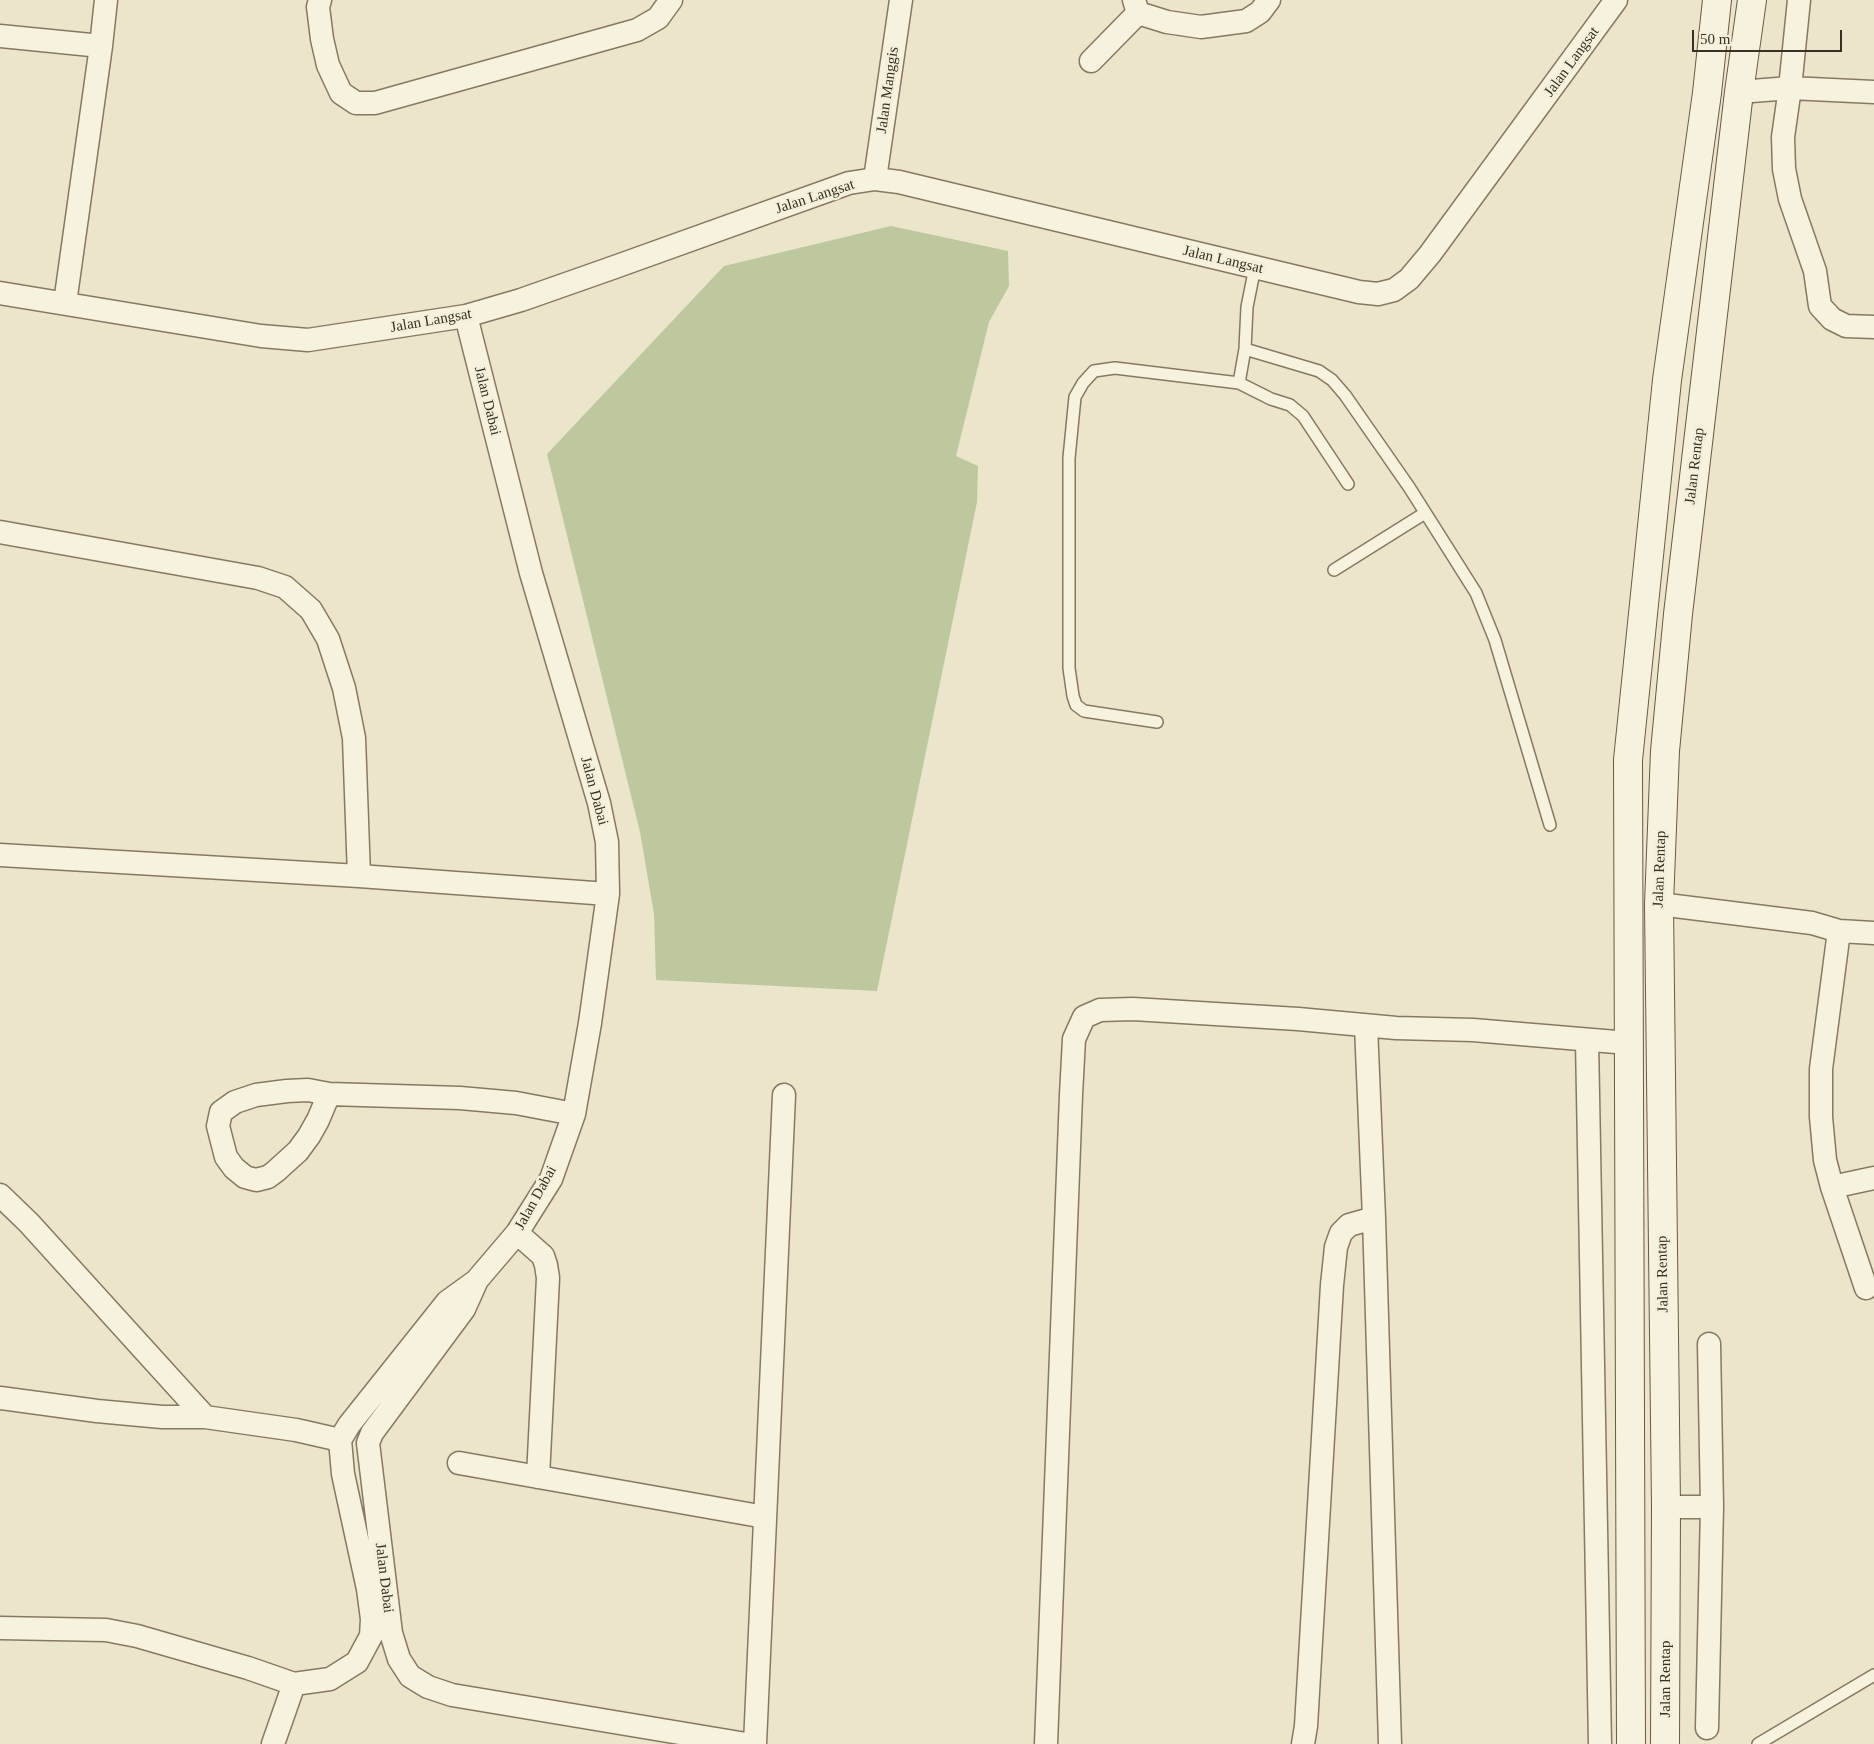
<!DOCTYPE html>
<html>
<head>
<meta charset="utf-8">
<style>
	body { margin:0 }
	#map { position:relative; width:1874px; height:1744px; overflow:hidden; background:#ebe5cb; font-family:Georgia,serif }
	canvas { display:block }
	.scale { position:absolute; left:1692px; top:30px; width:150px; height:22px; box-sizing:border-box; border:2px solid #383022; border-top:0; padding-left:6px; font-size:15px; line-height:18px; white-space:nowrap; color:#383022; -webkit-text-stroke:4px #f3efda; paint-order:stroke }
</style>
</head>
<body>
<div id="map">
<canvas width="1874" height="1744"></canvas>
<div class="scale">50 m</div>
</div>
<script>
const ctx = document.querySelector('canvas').getContext('2d');
ctx.lineJoin = 'round';
function fillPath(path, color) { ctx.fillStyle = color; ctx.fill(path, 'evenodd'); }
const shape = rows => new Path2D(rows.map(r => 'M' + r).join(''));
function trace(path, color, width, dash) { ctx.strokeStyle = color; ctx.lineWidth = width; ctx.lineCap = dash ? 'butt' : 'round'; ctx.setLineDash(dash || []); ctx.stroke(path); }
function label(font, color, halo, rows, align = 'center') {
  ctx.font = font + ' Georgia,serif'; ctx.lineWidth = 5; ctx.setLineDash([]); ctx.textBaseline = 'middle'; ctx.strokeStyle = halo; ctx.fillStyle = color; for (const [text, x, y, turn = 0] of rows) {
    ctx.save(); ctx.translate(x, y); ctx.rotate((+turn || 0) * Math.PI / 180); ctx.textAlign = isNaN(turn) ? turn : align; if (halo) ctx.strokeText(text, 0, 0); ctx.fillText(text, 0, 0); ctx.restore();
  }
}
const green = shape([
	[891,226,1008,251,1009,286,989,322,956,456,978,466,977,502,877,991,656,980,654,914,640,832,547,454,724,266]
]);
const service = shape([
	[1255,267,1247,307,1245,349,1319,371,1332,380,1345,395,1409,487,1447,547,1476,593,1495,640,1550,825],
	[1239,383,1271,399,1290,405,1303,416,1348,484],
	[1334,570,1425,513],
	[1157,722,1084,711,1076,705,1073,696,1069,668,1069,458,1075,397,1083,383,1094,371,1115,368,1239,383,1245,349],
	[1758,1744,1874,1675]
]);
const minor = shape([
	[320,0,318,7,322,39,328,65,341,93,356,103,375,103,637,30,658,18,671,0],
	[1134,0,1138,13,1167,22,1201,27,1246,21,1260,12,1269,0],
	[1799,0,1790,88,1874,92],
	[0,36,101,46],
	[1091,61,1138,13],
	[1739,92,1790,88,1783,137,1784,169,1790,199,1815,271,1820,306,1832,319,1846,326,1874,327],
	[875,179,901,0],
	[0,293,261,336,308,340,466,316,521,300,612,268,849,183,875,179,899,182,1359,292,1378,294,1394,290,1409,279,1430,254,1616,0],
	[65,303,101,46,106,0],
	[466,316,531,573,599,803,607,842,608,894,590,1023,574,1114,551,1179,517,1233,477,1280,464,1309,372,1433,368,1443,391,1633,399,1659,410,1676,428,1687,452,1695,746,1744],
	[0,532,258,578,285,587,311,610,328,639,344,688,354,738,359,876],
	[0,855,359,876,608,894],
	[1659,904,1812,923,1839,931,1874,933],
	[1839,931,1821,1069,1821,1117,1825,1160,1832,1187,1874,1178],
	[1366,1026,1374,1218,1390,1744],
	[1587,1040,1600,1744],
	[329,1094,318,1120,309,1136,298,1151,276,1171,268,1177,256,1180,245,1177,234,1168,226,1157,218,1126,221,1112,235,1102,256,1095,287,1091,308,1090,329,1094,460,1098,516,1103,574,1114],
	[1832,1187,1866,1288],
	[0,1195,29,1223,205,1417],
	[517,1233,543,1256,546,1265,548,1278,538,1477],
	[0,1398,97,1411,162,1417,205,1417,296,1430,340,1440],
	[459,1463,765,1517],
	[1666,1507,1712,1507],
	[0,1628,106,1630,137,1636,248,1668,294,1684,330,1679,357,1662,371,1636,372,1619,368,1589,343,1474,340,1440,349,1425,447,1302,476,1281],
	[1707,1728,1712,1507,1709,1344],
	[273,1744,294,1684],
	[755,1744,784,1095],
	[1046,1744,1071,1095,1074,1039,1084,1017,1100,1010,1133,1009,1298,1019,1396,1028,1473,1030,1628,1043],
	[1303,1744,1306,1726,1332,1285,1336,1247,1341,1233,1349,1225,1374,1218]
]);
const secondary = shape([
	[1631,1744,1628,760,1667,380,1707,93,1717,0],
	[1665,1744,1666,1507,1659,904,1665,751,1678,614,1739,92,1752,0]
]);
const streetNames = [
	["Jalan Langsat",1572,62,-54],
	["Jalan Manggis",888,90,-82],
	["Jalan Langsat",815,197,-18],
	["Jalan Langsat",1223,260,13],
	["Jalan Langsat",431,321,-10],
	["Jalan Dabai",487,401,76],
	["Jalan Rentap",1695,466,-83],
	["Jalan Dabai",594,791,75],
	["Jalan Rentap",1660,869,-88],
	["Jalan Dabai",536,1198,-61],
	["Jalan Rentap",1663,1274,-91],
	["Jalan Dabai",384,1578,83],
	["Jalan Rentap",1666,1679,-90]
];
fillPath(green, '#bec89f');
trace(service, '#867961', 14);
trace(minor, '#867961', 25);
trace(secondary, '#685a44', 30);
trace(service, '#f6f2dd', 11);
trace(minor, '#f6f2dd', 22);
trace(secondary, '#f6f2dd', 28);
label('15px', '#383022', '#f3efda', streetNames);
</script>
</body>
</html>
